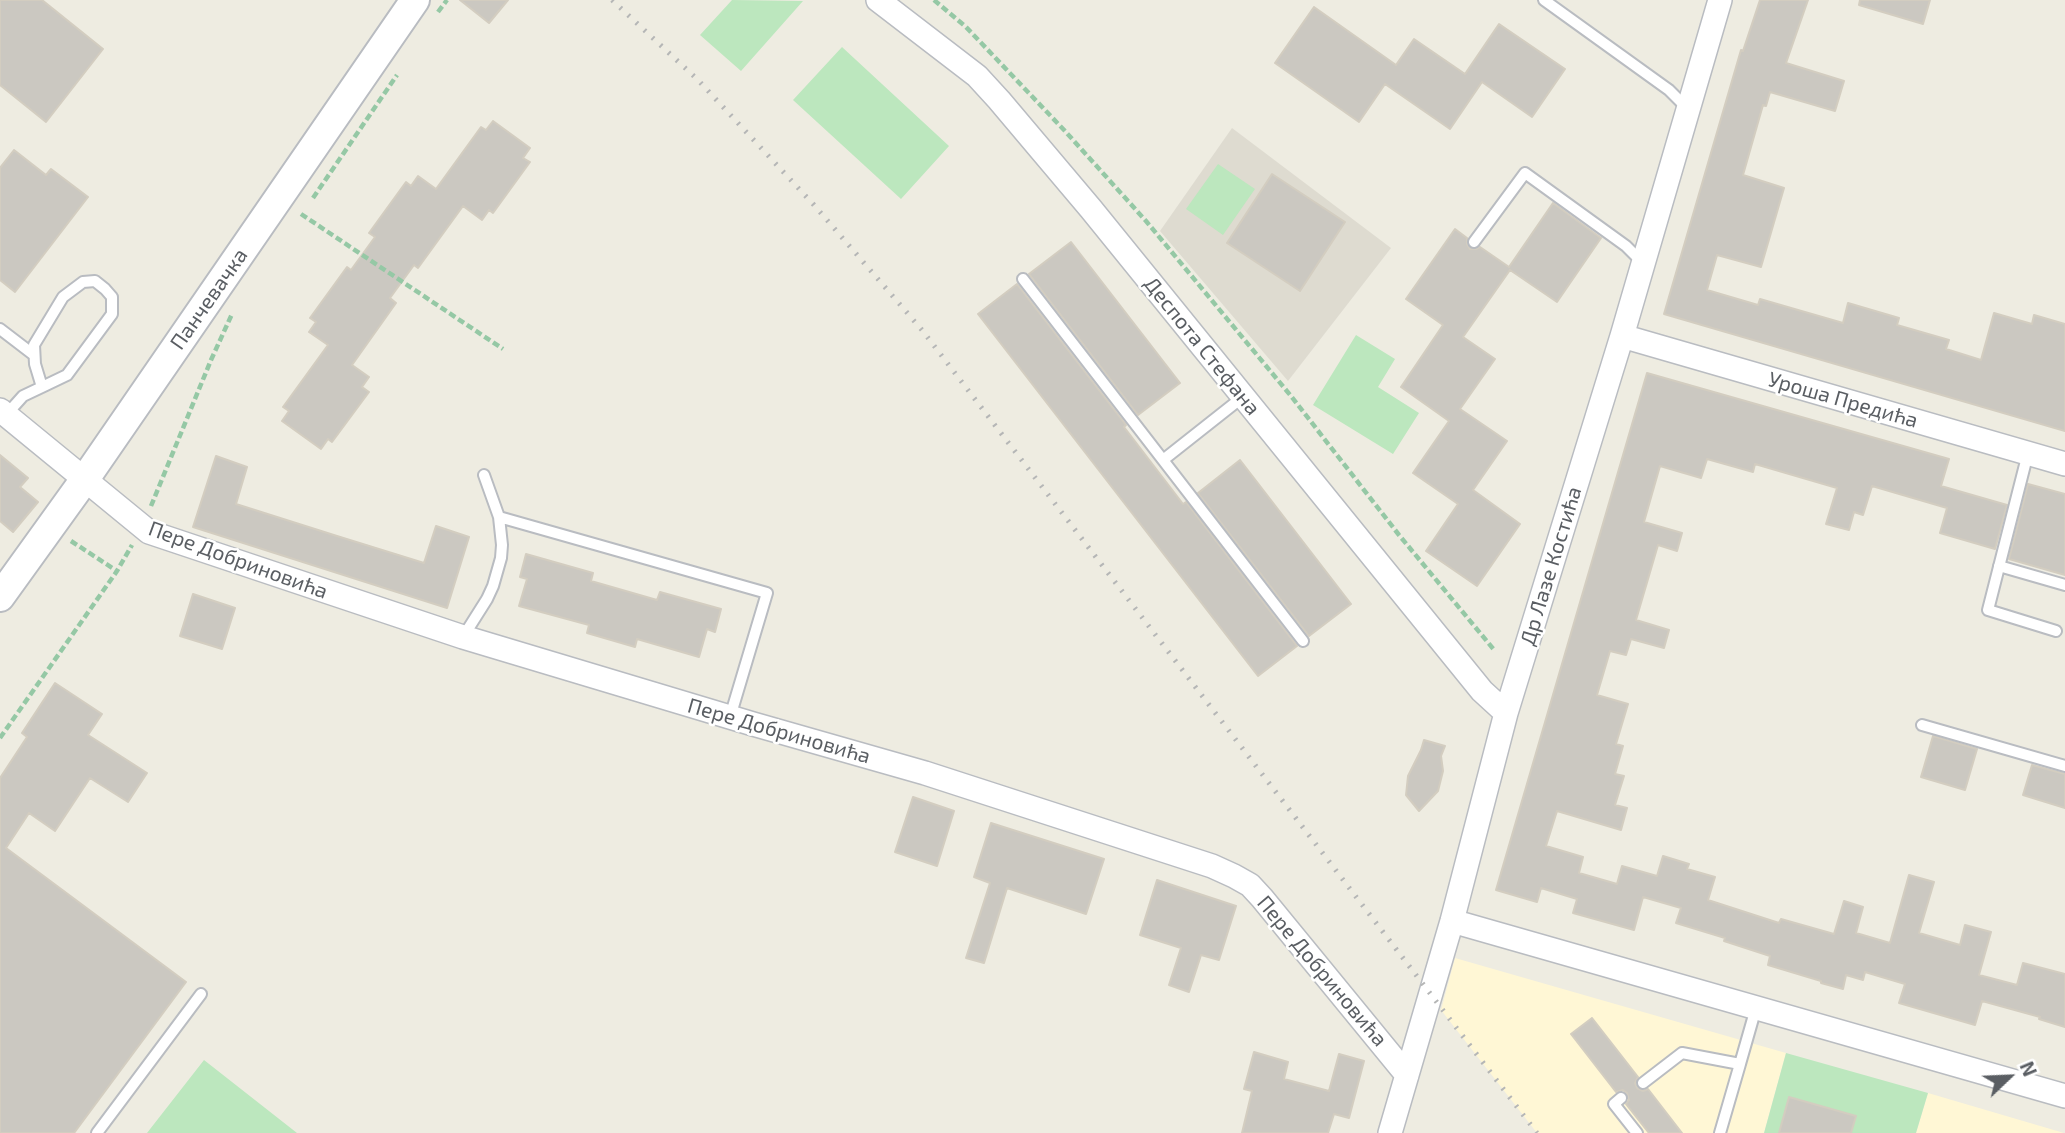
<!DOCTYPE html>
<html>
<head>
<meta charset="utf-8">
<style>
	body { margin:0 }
	#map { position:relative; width:2065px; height:1133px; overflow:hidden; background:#eeece1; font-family:"Exo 2",sans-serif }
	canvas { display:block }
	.north { position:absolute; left:1974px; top:1042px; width:70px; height:70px; -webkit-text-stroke:5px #fff; paint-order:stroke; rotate:67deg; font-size:19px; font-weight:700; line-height:28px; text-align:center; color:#5a5e63 }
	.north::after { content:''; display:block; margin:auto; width:24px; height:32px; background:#5a5e63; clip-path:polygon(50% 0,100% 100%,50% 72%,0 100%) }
</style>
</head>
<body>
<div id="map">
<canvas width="2065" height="1133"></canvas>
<div class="north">N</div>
</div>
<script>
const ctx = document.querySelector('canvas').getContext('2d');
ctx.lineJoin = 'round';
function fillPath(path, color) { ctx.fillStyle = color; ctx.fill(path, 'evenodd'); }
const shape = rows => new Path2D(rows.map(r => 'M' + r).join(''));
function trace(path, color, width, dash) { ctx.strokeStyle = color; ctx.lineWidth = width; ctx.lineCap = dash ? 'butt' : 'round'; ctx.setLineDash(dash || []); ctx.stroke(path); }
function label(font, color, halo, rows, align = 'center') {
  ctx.font = font + ' "Exo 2",sans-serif'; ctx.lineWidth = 5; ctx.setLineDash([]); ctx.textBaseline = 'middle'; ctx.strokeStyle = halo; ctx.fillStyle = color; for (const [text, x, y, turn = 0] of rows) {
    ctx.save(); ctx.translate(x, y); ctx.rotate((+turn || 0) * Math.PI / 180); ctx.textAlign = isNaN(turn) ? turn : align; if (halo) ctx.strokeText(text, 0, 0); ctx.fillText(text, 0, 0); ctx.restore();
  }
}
const commercial = shape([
	[1455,958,1786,1053,1764,1133,1537,1133,1441,1010],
	[1928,1093,2064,1133,1916,1133]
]);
const education = shape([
	[1232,128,1391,248,1288,381,1160,231]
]);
const green = shape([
	[732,0,803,1,741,71,700,35],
	[842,47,949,146,901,199,793,100],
	[1218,164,1255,189,1223,235,1186,209],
	[1356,335,1395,359,1378,387,1419,413,1393,454,1313,405],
	[1786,1053,1928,1093,1916,1133,1764,1133],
	[204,1060,297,1133,147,1133]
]);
const building = shape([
	[0,0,42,0,103,49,46,122,0,85,0,0],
	[460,0,508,0,489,23,460,0],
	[1760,0,1808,0,1786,63,1844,81,1835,111,1770,92,1766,106,1763,105,1743,175,1784,188,1761,267,1717,255,1707,290,1758,305,1760,299,1843,323,1848,303,1899,318,1897,325,1949,340,1946,349,1981,360,1994,313,2032,324,2034,315,2065,324,2065,431,1664,314,1741,50,1743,51,1760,0],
	[1860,0,1930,0,1923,24,1859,5,1860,0],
	[1314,7,1396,65,1414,39,1465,74,1499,24,1565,69,1532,117,1482,82,1450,129,1385,84,1359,122,1275,63,1314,7],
	[493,121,530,148,523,158,530,162,493,213,489,210,482,220,463,206,418,268,414,265,390,298,396,303,352,365,369,377,362,387,369,392,332,442,328,439,321,449,282,421,289,411,283,407,328,345,309,332,316,322,310,318,347,267,351,270,375,237,369,233,406,182,411,186,418,176,436,189,481,127,486,130,493,121],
	[14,150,46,175,51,169,88,197,15,292,0,280,0,168,14,150],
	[1272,174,1345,222,1300,291,1227,243,1272,174],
	[1553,203,1601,238,1557,302,1510,270,1463,337,1495,359,1460,409,1507,441,1473,490,1520,524,1477,586,1426,551,1458,504,1413,473,1449,421,1401,387,1443,325,1406,299,1455,229,1467,238,1467,244,1470,249,1476,249,1480,247,1509,267,1553,203],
	[1071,242,1180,383,1138,415,1029,274,1071,242],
	[1017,284,1126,425,1124,427,1183,504,1186,502,1297,646,1258,676,978,314,1017,284],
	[1647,373,1949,459,1941,486,2007,505,1995,549,1940,533,1947,508,1872,486,1863,515,1854,512,1849,530,1826,524,1837,488,1755,464,1753,472,1707,459,1701,478,1660,466,1644,522,1682,533,1677,551,1658,545,1636,620,1669,630,1664,648,1631,639,1626,655,1610,651,1597,695,1628,704,1616,744,1623,746,1615,774,1624,776,1615,805,1627,808,1621,830,1557,811,1546,846,1583,857,1579,873,1617,884,1622,866,1657,876,1663,856,1689,864,1687,869,1715,877,1708,900,1779,923,1781,919,1834,934,1844,901,1863,907,1856,933,1890,943,1909,875,1934,882,1919,933,1960,945,1965,925,1991,932,1979,975,2017,985,2023,963,2065,974,2065,1027,2039,1019,2040,1017,1982,1001,1975,1025,1899,1003,1905,984,1865,972,1863,980,1846,975,1843,989,1821,983,1821,981,1768,965,1770,956,1724,941,1725,938,1676,923,1681,908,1643,897,1634,930,1573,913,1577,899,1541,888,1537,902,1496,890,1647,373],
	[0,455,28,478,20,487,38,502,13,532,0,521,0,455],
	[216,456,247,467,236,504,337,536,424,563,436,526,469,537,447,608,193,527,216,456],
	[1240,460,1351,604,1309,636,1198,493,1240,460],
	[2028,484,2065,494,2065,575,2009,559,2028,484],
	[526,554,593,573,591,581,657,600,660,592,721,609,715,632,707,629,699,657,637,639,635,647,587,633,589,625,519,606,527,579,520,577,526,554],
	[193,594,235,608,222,649,180,636,193,594],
	[55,683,102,714,88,735,147,773,128,802,90,778,55,831,29,813,6,848,186,982,74,1133,0,1133,0,778,27,737,22,733,55,683],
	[1933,736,1977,749,1965,790,1921,777,1933,736],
	[1424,740,1445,746,1441,756,1443,771,1438,791,1419,811,1406,795,1408,776,1421,750,1424,740],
	[2032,765,2065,774,2065,808,2023,795,2032,765],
	[913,797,954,811,937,866,895,852,913,797],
	[991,823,1104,859,1086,914,1007,888,984,963,966,958,990,883,974,877,991,823],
	[1157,880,1236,906,1219,960,1201,955,1189,992,1169,985,1181,948,1140,935,1157,880],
	[1592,1018,1638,1077,1635,1083,1637,1088,1643,1091,1648,1089,1682,1133,1649,1133,1626,1104,1629,1100,1627,1093,1623,1090,1616,1092,1571,1034,1592,1018],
	[1254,1052,1288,1062,1284,1079,1329,1091,1339,1054,1364,1061,1349,1118,1334,1114,1328,1133,1242,1133,1252,1091,1244,1089,1254,1052],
	[1789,1097,1856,1116,1851,1133,1779,1133,1789,1097]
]);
const path = shape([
	[934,0,966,27,1065,131,1146,221,1291,396,1399,535,1495,651],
	[438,12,447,0],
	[313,198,397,75],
	[301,214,503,349],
	[151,506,211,360,232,314],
	[71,541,117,571],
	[0,738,117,571,132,545]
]);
const service = shape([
	[1544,0,1669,90,1688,109],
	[1474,242,1525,173,1626,246,1643,263],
	[1023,279,1303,641],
	[0,329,34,355],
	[6,415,23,396,42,387,67,375,112,314,112,297,105,289,95,281,83,282,63,297,34,345,35,364,42,387],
	[2028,453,1988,610,2056,631],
	[1163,460,1244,396],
	[499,517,767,593,730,717],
	[1999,566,2065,585],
	[463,637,487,599,493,586,501,558,502,545,499,517,484,475],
	[1922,725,2065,766],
	[1643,1083,1682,1053,1740,1064,1756,1008],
	[1621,1098,1614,1104,1637,1133],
	[97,1133,201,994],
	[1720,1133,1740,1064]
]);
const minor = shape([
	[878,0,977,76,999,100,1091,209,1482,691,1506,713],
	[1622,336,2065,464],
	[0,410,149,532,463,637,753,724,925,773,1212,866,1234,876,1250,885,1262,898,1407,1075],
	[1452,921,2065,1096],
	[1390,1133,1452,921,1506,713,1622,336,1720,0]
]);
const tertiary = shape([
	[0,597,85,479,415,0]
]);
const rail = shape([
	[612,0,698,80,814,205,922,330,1537,1133]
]);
const streetNames = [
	["Панчевачка",209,299,-55],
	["Деспота Стефана",1202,346,51],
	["Уроша Предића",1843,400,16],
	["Пере Добриновића",238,560,20],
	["Др Лазе Костића",1551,566,-73],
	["Пере Добриновића",779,731,16],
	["Пере Добриновића",1322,971,50]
];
fillPath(commercial, '#fff7d5');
fillPath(education, '#dedbd0');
fillPath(green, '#bce7be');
fillPath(building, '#cbc8c1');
trace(building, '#d3cdc0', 2);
trace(service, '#b9bcc1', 14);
trace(minor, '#b9bcc1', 26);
trace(tertiary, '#b9bcc1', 32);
trace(path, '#95c8a5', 4.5, [7, 3.5]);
trace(service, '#fff', 10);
trace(minor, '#fff', 23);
trace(tertiary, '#fff', 28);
trace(rail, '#b5b6b6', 5, [2, 9]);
label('21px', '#5a5e63', '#fff', streetNames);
</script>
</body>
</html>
